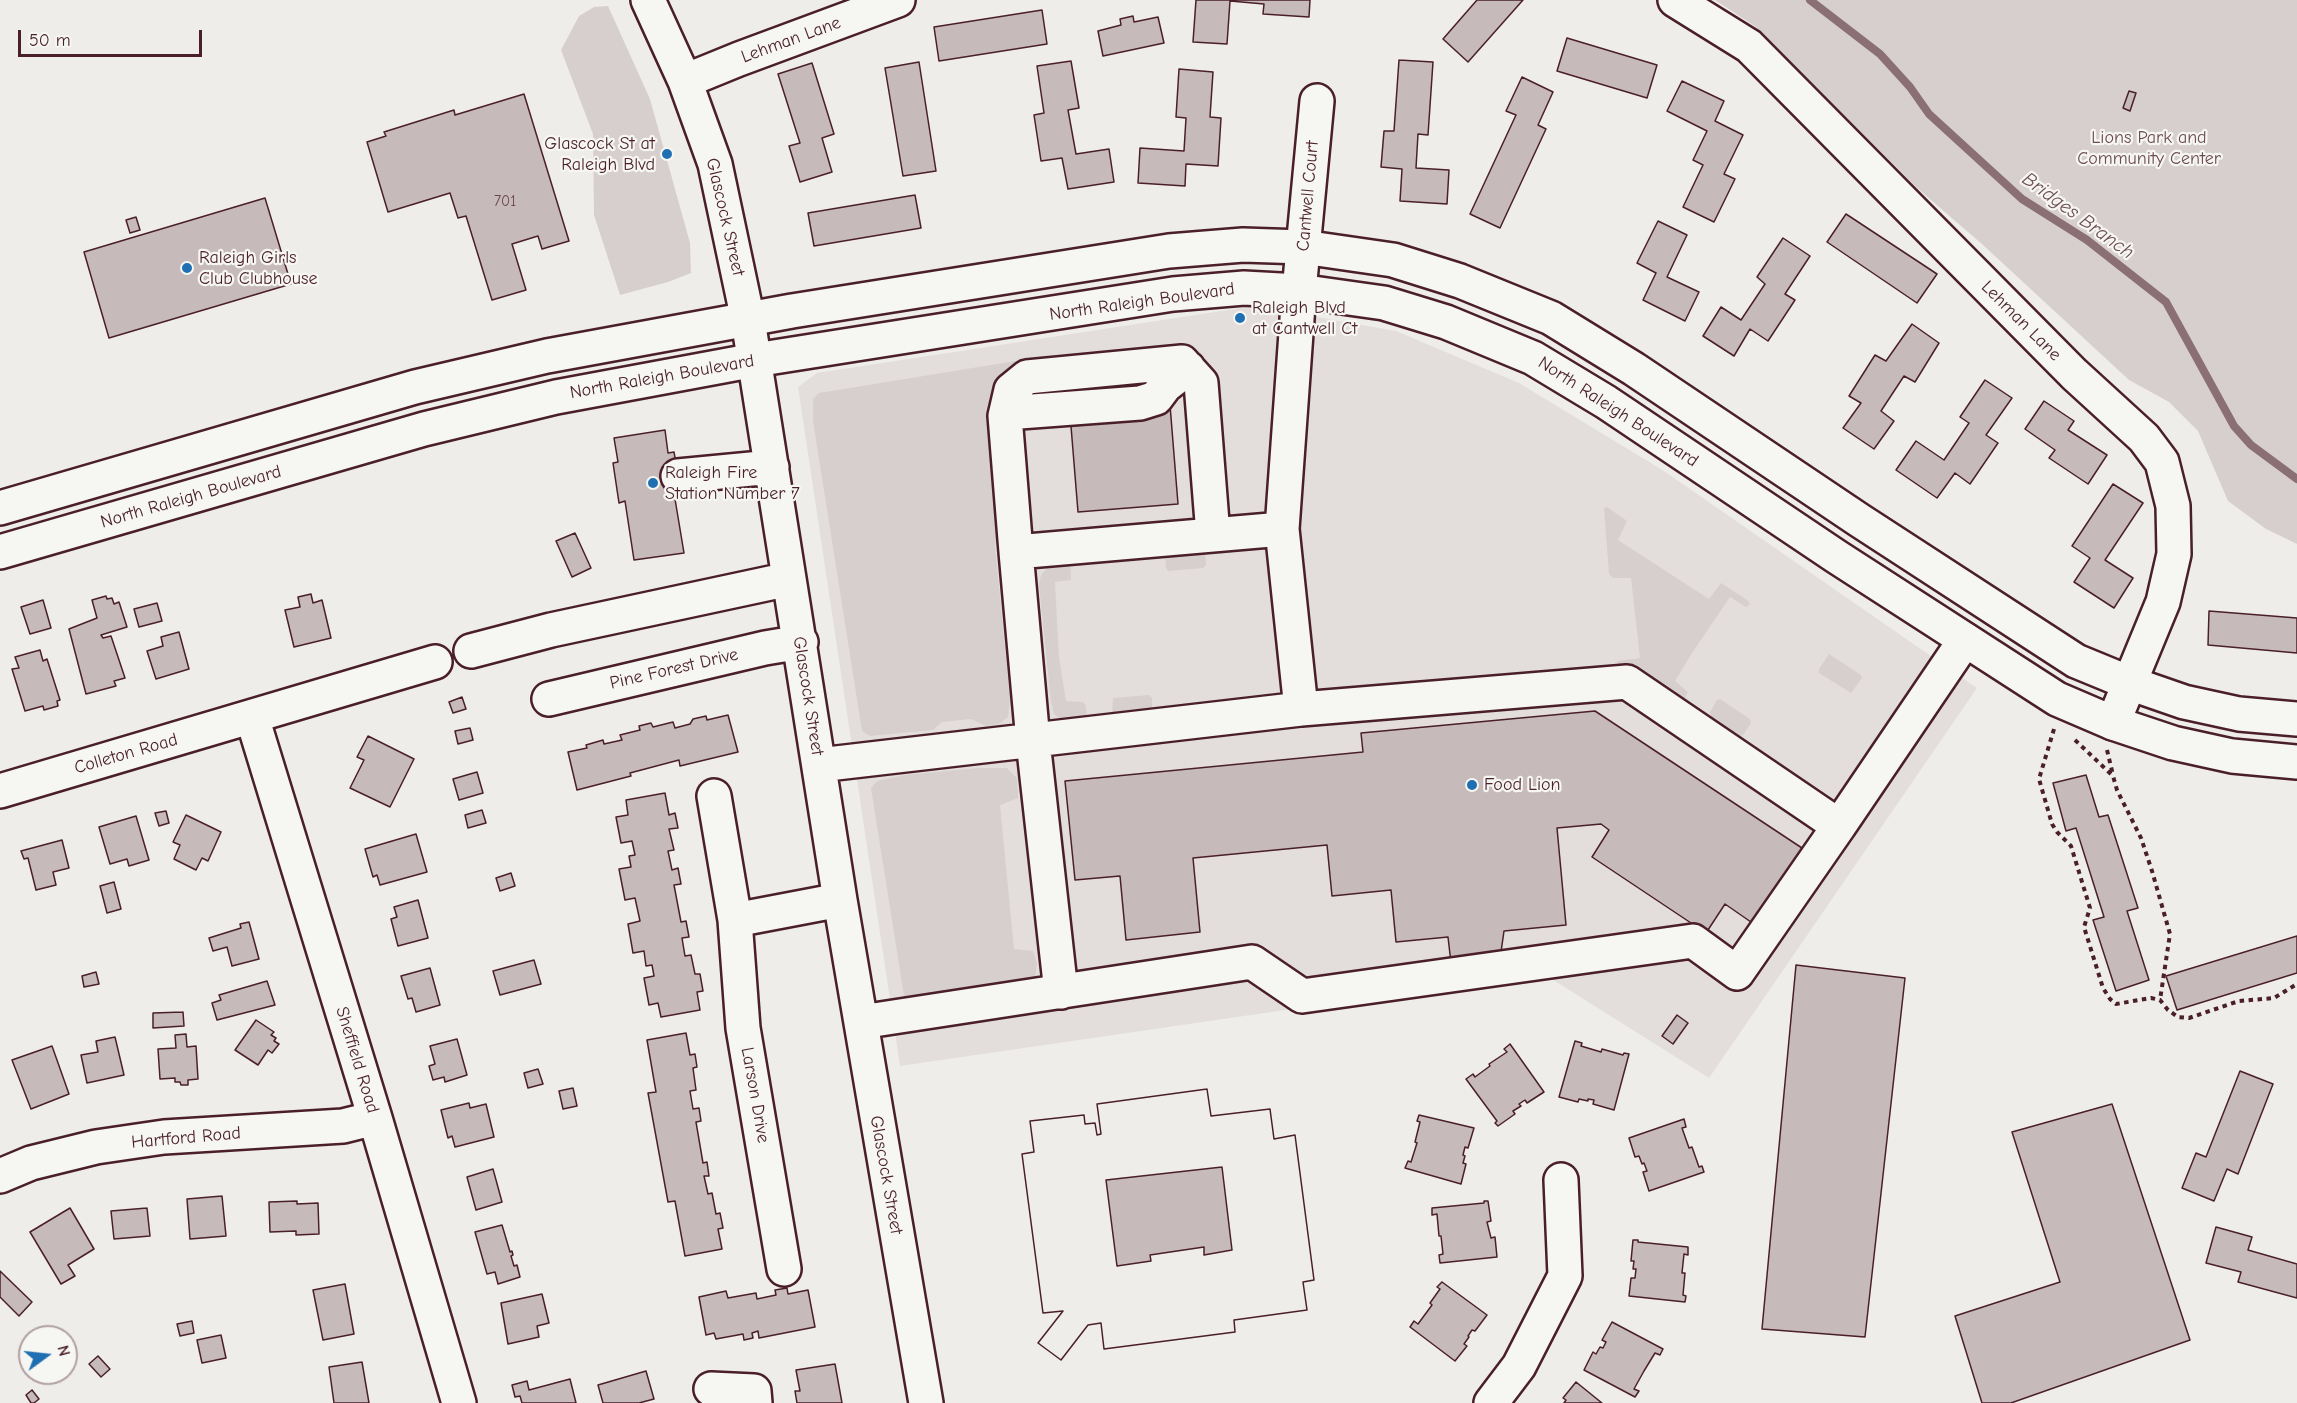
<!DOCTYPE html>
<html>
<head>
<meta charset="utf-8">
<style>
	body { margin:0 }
	#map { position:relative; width:2297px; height:1403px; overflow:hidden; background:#efedea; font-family:"Comic Neue",sans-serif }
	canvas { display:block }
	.north { position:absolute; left:18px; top:1325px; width:60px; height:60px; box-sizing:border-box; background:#f6f6f2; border:2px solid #b1a0a2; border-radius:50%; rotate:75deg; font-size:16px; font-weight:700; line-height:24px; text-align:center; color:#4a1f2b }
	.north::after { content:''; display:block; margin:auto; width:21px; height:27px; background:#1f6fb2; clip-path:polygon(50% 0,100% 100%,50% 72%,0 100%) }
	.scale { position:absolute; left:18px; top:30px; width:184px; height:27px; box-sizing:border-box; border:3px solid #4a1f2b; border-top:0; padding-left:8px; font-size:18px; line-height:21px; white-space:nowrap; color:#4a1f2b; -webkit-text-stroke:4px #f6f6f2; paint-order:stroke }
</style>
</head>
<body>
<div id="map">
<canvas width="2297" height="1403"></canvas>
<div class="north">N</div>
<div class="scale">50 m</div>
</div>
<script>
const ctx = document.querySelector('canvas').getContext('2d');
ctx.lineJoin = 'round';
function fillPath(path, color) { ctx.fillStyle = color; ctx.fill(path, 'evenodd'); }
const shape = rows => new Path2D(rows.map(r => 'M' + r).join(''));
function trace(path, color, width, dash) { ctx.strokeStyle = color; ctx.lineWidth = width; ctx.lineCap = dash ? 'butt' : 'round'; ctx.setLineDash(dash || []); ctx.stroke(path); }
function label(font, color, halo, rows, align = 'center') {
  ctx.font = font + ' "Comic Neue",sans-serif'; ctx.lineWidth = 4.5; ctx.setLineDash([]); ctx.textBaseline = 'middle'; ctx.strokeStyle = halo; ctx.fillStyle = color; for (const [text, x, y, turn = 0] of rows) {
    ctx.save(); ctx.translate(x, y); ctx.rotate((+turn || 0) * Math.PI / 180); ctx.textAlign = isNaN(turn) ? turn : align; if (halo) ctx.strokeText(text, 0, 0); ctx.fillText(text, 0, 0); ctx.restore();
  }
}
const built = shape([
	[1254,306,1396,331,1519,383,1664,471,1977,688,1709,1078,1547,976,1361,999,900,1066,798,387,817,373]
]);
const green = shape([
	[1715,0,2297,0,2297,544,2266,529,2228,501,2198,431,2169,402,2129,380,1983,245,1916,187,1756,27],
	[608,6,650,99,690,243,691,273,668,282,620,295,594,215,593,134,561,50,579,16,594,7],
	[1046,356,1047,367,1029,369,995,546,1010,698,1008,717,999,724,986,726,971,719,942,722,933,730,870,736,862,731,813,421,813,399,819,393],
	[1607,507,1627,521,1618,540,1709,599,1721,583,1747,600,1750,604,1746,607,1730,597,1692,653,1675,681,1688,692,1684,700,1646,678,1620,670,1617,661,1640,658,1631,578,1613,578,1609,574,1604,508],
	[1205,551,1206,565,1203,568,1168,571,1166,568,1165,554],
	[1070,561,1071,580,1055,582,1059,657,1066,701,1083,702,1086,706,1087,719,1064,721,1054,714,1051,702,1039,585,1041,575,1050,565],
	[1829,654,1861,675,1862,678,1851,693,1819,673,1819,669],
	[1149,695,1152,698,1152,712,1112,716,1113,698],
	[1720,699,1750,719,1751,723,1743,735,1740,736,1711,717,1710,712,1717,700],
	[978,768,1007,768,1017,778,1018,798,1000,805,1014,949,1033,951,1037,964,1035,979,916,999,904,996,871,788,877,781,905,775]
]);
const stream = shape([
	[1810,0,1880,54,1910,87,1929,114,2022,199,2087,240,2166,302,2234,426,2251,445,2297,479]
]);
const building = shape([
	[1196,0,1310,0,1309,17,1263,14,1264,4,1230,1,1227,44,1193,42,1196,0],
	[1477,0,1523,0,1468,62,1443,39,1477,0],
	[1042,10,1047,44,939,61,934,27,1042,10],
	[1133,16,1134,22,1158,17,1164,43,1103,56,1098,31,1121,25,1120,19,1133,16],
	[1567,38,1657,65,1647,98,1557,71,1567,38],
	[1399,60,1433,62,1428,135,1418,134,1416,168,1449,170,1447,204,1400,201,1402,169,1381,167,1384,131,1394,131,1399,60],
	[1071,61,1079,108,1068,110,1076,154,1109,149,1114,182,1068,189,1062,158,1041,161,1034,115,1044,113,1037,66,1071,61],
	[919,62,936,171,903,176,885,68,919,62],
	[812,63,834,134,822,138,832,172,800,182,789,146,800,143,778,74,812,63],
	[1179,69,1213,72,1210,117,1221,118,1218,166,1186,164,1185,186,1138,183,1140,148,1184,151,1186,118,1176,117,1179,69],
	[1522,77,1553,92,1538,125,1546,129,1500,228,1470,214,1516,115,1506,111,1522,77],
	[1682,81,1724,101,1715,121,1743,135,1724,174,1735,179,1714,222,1683,207,1703,165,1693,160,1707,131,1667,111,1682,81],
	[2129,91,2136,93,2130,111,2123,108,2129,91],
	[524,94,569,241,542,249,538,236,512,244,526,290,492,300,466,216,458,218,450,193,388,212,367,142,386,136,384,132,454,110,455,115,524,94],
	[915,195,921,228,814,246,808,213,915,195],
	[265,198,291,284,109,338,84,252,265,198],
	[1846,214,1937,274,1917,303,1827,242,1846,214],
	[136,217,140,230,130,233,126,220,136,217],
	[1658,221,1687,235,1667,277,1699,292,1685,321,1643,300,1656,273,1637,263,1658,221],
	[1783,238,1810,256,1785,294,1795,300,1768,341,1750,329,1734,356,1703,336,1721,307,1741,320,1765,284,1757,277,1783,238],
	[1912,324,1939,343,1915,382,1904,376,1881,411,1894,421,1874,449,1843,428,1861,403,1849,396,1875,355,1886,361,1912,324],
	[1985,380,2012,398,1986,435,1998,443,1970,484,1955,473,1937,498,1896,470,1916,441,1944,460,1969,423,1960,417,1985,380],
	[2044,401,2074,421,2068,430,2107,455,2088,484,2049,458,2055,450,2025,429,2044,401],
	[1170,405,1178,504,1078,512,1070,414,1170,405],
	[665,430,668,453,674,452,681,492,674,493,684,553,634,560,625,501,619,503,613,463,618,462,614,438,665,430],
	[2113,484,2143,503,2105,560,2133,578,2114,608,2074,582,2090,558,2072,546,2113,484],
	[575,533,591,568,572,577,556,541,575,533],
	[311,594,313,603,322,600,331,638,294,647,285,610,300,607,298,597,311,594],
	[106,596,107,599,112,598,114,604,119,602,127,627,101,635,103,638,111,636,125,678,114,681,116,686,86,694,69,629,97,618,92,600,106,596],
	[43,600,51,628,30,634,21,607,43,600],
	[157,603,162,621,139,627,134,609,157,603],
	[2209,611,2297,618,2297,653,2208,645,2209,611],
	[179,632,189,669,156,679,147,651,163,646,161,637,179,632],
	[40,650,43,661,47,659,60,700,57,701,58,706,44,710,43,706,25,711,12,669,19,668,15,657,40,650],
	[462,697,466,709,453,713,449,702,462,697],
	[1595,711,1811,854,1761,929,1725,904,1706,933,1592,857,1609,830,1601,824,1557,828,1566,925,1504,931,1500,959,1451,963,1448,937,1396,942,1391,890,1332,896,1327,845,1193,858,1200,932,1126,940,1120,876,1075,880,1065,781,1363,752,1361,733,1595,711],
	[728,715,738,752,680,766,679,760,630,773,631,776,577,790,568,752,587,748,586,745,603,740,604,744,622,740,620,735,640,730,639,726,651,723,653,727,673,722,675,728,690,724,693,719,706,716,707,720,728,715],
	[470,728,473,740,458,744,455,731,470,728],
	[368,736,414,759,390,807,350,788,364,760,357,757,368,736],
	[477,772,483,793,459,800,453,779,477,772],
	[2086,775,2099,817,2108,815,2138,908,2127,911,2149,980,2116,991,2093,920,2104,917,2076,828,2066,831,2053,783,2086,775],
	[665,793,669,815,675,813,678,828,669,829,674,850,668,851,672,870,678,868,681,884,674,885,681,922,686,921,689,937,682,938,685,956,691,955,695,974,700,974,703,991,697,992,700,1010,661,1017,658,1003,649,1005,644,978,654,976,652,965,646,966,644,951,633,953,628,924,640,921,635,898,625,900,619,869,631,867,629,856,635,855,632,841,621,843,616,817,628,815,626,800,665,793],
	[482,810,486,823,468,828,465,815,482,810],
	[166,811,169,823,159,826,155,813,166,811],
	[186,815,221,832,208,861,202,858,196,870,174,859,180,845,173,842,186,815],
	[136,816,149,860,129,866,127,859,110,864,99,827,136,816],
	[416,834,427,872,380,885,377,875,373,877,365,849,416,834],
	[62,840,69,868,53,872,56,885,36,890,28,858,24,859,21,851,62,840],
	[511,873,515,886,500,891,496,878,511,873],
	[114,882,121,909,107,913,100,886,114,882],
	[418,900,428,938,398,946,391,919,397,917,394,907,418,900],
	[249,922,259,959,232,966,227,947,213,951,209,938,241,928,240,924,249,922],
	[2297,936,2297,973,2177,1010,2166,976,2297,936],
	[534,960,541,984,500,995,493,971,534,960],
	[1796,965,1905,978,1865,1337,1762,1329,1796,965],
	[430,968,440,1005,416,1012,412,998,408,999,401,976,430,968],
	[96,972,99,984,84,987,82,976,96,972],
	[267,981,275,1005,217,1020,212,1003,221,1000,219,995,267,981],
	[183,1012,184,1026,153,1028,153,1013,183,1012],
	[1677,1015,1688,1023,1673,1044,1662,1036,1677,1015],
	[256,1020,274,1032,271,1035,276,1038,274,1041,279,1044,272,1053,268,1050,258,1065,235,1050,256,1020],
	[686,1033,690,1055,695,1054,697,1067,693,1068,696,1090,690,1091,693,1109,699,1108,701,1121,696,1122,703,1163,707,1162,709,1176,704,1176,708,1194,712,1193,716,1214,720,1213,723,1228,718,1229,722,1249,685,1256,675,1201,668,1202,648,1093,656,1092,647,1040,686,1033],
	[186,1034,187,1047,196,1046,198,1079,188,1080,188,1085,181,1085,180,1082,175,1082,175,1078,160,1079,158,1049,176,1048,175,1035,186,1034],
	[115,1037,124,1075,87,1083,81,1055,98,1052,96,1041,115,1037],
	[457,1039,467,1075,445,1082,444,1077,433,1080,429,1066,435,1064,430,1046,457,1039],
	[1575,1041,1582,1043,1581,1046,1601,1052,1602,1049,1623,1055,1624,1053,1629,1054,1614,1110,1593,1104,1594,1100,1588,1099,1588,1101,1579,1099,1578,1102,1559,1097,1575,1041],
	[1510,1044,1544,1092,1527,1103,1525,1100,1519,1104,1521,1106,1513,1111,1515,1114,1498,1126,1495,1123,1497,1121,1466,1079,1473,1074,1475,1077,1490,1066,1489,1064,1507,1052,1504,1049,1510,1044],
	[52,1046,69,1094,31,1109,12,1060,52,1046],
	[538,1069,543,1084,528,1088,524,1073,538,1069],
	[2240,1071,2273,1084,2238,1174,2227,1169,2214,1201,2182,1188,2196,1153,2206,1157,2240,1071],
	[573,1088,577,1106,563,1109,559,1091,573,1088],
	[1207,1089,1211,1116,1270,1109,1274,1139,1295,1135,1314,1280,1303,1282,1307,1310,1234,1320,1235,1332,1104,1349,1101,1323,1088,1325,1061,1360,1038,1343,1063,1311,1043,1313,1022,1154,1034,1152,1030,1121,1084,1115,1085,1124,1095,1123,1097,1135,1101,1134,1097,1104,1207,1089],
	[1222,1167,1232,1250,1204,1255,1204,1247,1150,1255,1151,1261,1117,1266,1106,1180,1222,1167],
	[1207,1089,1211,1116,1270,1109,1274,1139,1295,1135,1314,1280,1303,1282,1307,1310,1234,1320,1235,1332,1104,1349,1101,1323,1088,1325,1061,1360,1038,1343,1063,1311,1043,1313,1022,1154,1034,1152,1030,1121,1084,1115,1085,1124,1095,1123,1097,1135,1101,1134,1097,1104,1207,1089],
	[469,1103,470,1108,486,1104,494,1137,455,1147,452,1136,448,1138,441,1110,469,1103],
	[2112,1104,2190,1340,2011,1403,1982,1403,1955,1316,2060,1282,2012,1132,2112,1104],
	[1419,1115,1474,1128,1468,1148,1465,1147,1463,1155,1465,1156,1463,1163,1466,1164,1461,1184,1405,1168,1408,1161,1411,1162,1417,1143,1415,1142,1420,1122,1417,1121,1419,1115],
	[1684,1119,1686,1127,1682,1128,1689,1148,1692,1147,1699,1167,1702,1166,1704,1172,1649,1191,1643,1172,1647,1171,1644,1163,1642,1164,1639,1156,1635,1157,1629,1138,1684,1119],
	[493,1169,502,1202,476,1210,467,1177,493,1169],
	[222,1196,226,1236,190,1239,187,1199,222,1196],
	[297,1201,297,1204,318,1203,319,1234,296,1235,296,1231,270,1232,269,1202,297,1201],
	[1484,1201,1488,1201,1491,1221,1487,1222,1491,1238,1495,1237,1497,1257,1440,1263,1439,1255,1443,1254,1441,1236,1439,1236,1437,1214,1432,1215,1432,1208,1484,1203,1484,1201],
	[70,1208,94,1249,68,1265,75,1276,61,1284,30,1232,70,1208],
	[147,1208,150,1236,114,1239,111,1211,147,1208],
	[502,1225,510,1252,512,1251,513,1255,511,1256,514,1266,517,1265,520,1277,498,1284,495,1272,487,1274,475,1232,502,1225],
	[2216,1227,2252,1237,2248,1250,2297,1264,2297,1298,2238,1282,2241,1272,2206,1263,2216,1227],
	[1633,1240,1638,1240,1638,1242,1688,1247,1688,1255,1684,1254,1682,1273,1685,1273,1683,1295,1686,1296,1685,1302,1629,1296,1631,1278,1635,1278,1636,1269,1633,1269,1634,1261,1631,1261,1633,1240],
	[0,1271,32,1302,19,1316,0,1297,0,1271],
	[1442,1282,1487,1315,1475,1331,1472,1330,1468,1336,1469,1337,1464,1344,1467,1346,1455,1361,1410,1327,1414,1321,1418,1324,1432,1305,1430,1303,1440,1289,1437,1287,1442,1282],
	[345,1284,354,1334,323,1340,313,1290,345,1284],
	[787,1288,788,1294,808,1290,815,1327,759,1338,758,1331,752,1333,753,1338,744,1340,743,1334,716,1339,714,1333,706,1335,699,1297,726,1291,728,1298,756,1293,757,1299,776,1295,775,1290,787,1288],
	[542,1294,549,1323,537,1326,539,1337,508,1344,501,1303,542,1294],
	[192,1321,194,1333,180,1336,177,1324,192,1321],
	[1612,1322,1663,1349,1660,1355,1655,1353,1644,1371,1634,1389,1639,1391,1635,1397,1584,1370,1593,1352,1596,1354,1600,1347,1603,1348,1606,1342,1602,1340,1612,1322],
	[221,1335,226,1358,202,1363,197,1340,221,1335],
	[98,1356,110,1369,101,1377,89,1364,98,1356],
	[362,1362,369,1403,334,1403,329,1367,362,1362],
	[835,1364,842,1403,797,1403,795,1391,800,1391,796,1370,835,1364],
	[646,1371,654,1399,639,1403,603,1403,598,1385,646,1371],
	[570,1379,576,1403,522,1403,520,1396,515,1397,512,1385,527,1381,529,1390,570,1379],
	[1576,1382,1602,1403,1564,1403,1566,1400,1563,1398,1576,1382],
	[32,1390,39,1399,34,1403,31,1403,26,1395,32,1390]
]);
const path = shape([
	[2054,729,2039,779,2052,824,2057,832,2071,846,2090,908,2084,927,2103,988,2110,999,2116,1004,2151,998,2160,1000,2168,1010,2178,1017,2189,1018,2239,1001,2274,998,2297,984],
	[2075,740,2113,776,2117,790,2141,838,2152,871,2170,934,2160,1000],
	[2107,750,2113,775]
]);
const minor = shape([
	[648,0,685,81,715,164,748,320,840,900,926,1403],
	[1675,0,1749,46,2074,374,2144,438,2162,462,2173,506,2174,554,2163,602,2113,723],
	[685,81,739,59,898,0],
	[1006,413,1140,403,1156,398,1165,386,1188,368],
	[678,476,772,467],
	[1016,552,1005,416,1011,390,1027,377,1182,362,1201,383,1213,535],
	[471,651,551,630,789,579],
	[549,699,765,648,801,642],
	[1301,709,1627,682,1839,826,1965,640],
	[252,717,375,1118,459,1403],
	[819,765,1301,709,1282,529,1299,291,1317,101],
	[0,791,435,662],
	[714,796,735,920],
	[1061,992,1033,741,1016,552,1282,529],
	[861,1022,1252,962,1302,996,1693,941,1737,973,1839,826],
	[0,1176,31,1163,96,1147,164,1137,343,1126,375,1118],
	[784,1269,743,1028,735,920,840,900],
	[711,1389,754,1391,755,1403],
	[1491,1403,1519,1366,1565,1276,1561,1180]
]);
const major = shape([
	[0,508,415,387,547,356,792,311,1169,251,1243,245,1303,247,1393,260,1460,281,1551,318,1634,369,1859,520,2076,661,2132,684,2184,702,2239,714,2297,719],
	[0,552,424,429,556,397,755,360,1173,294,1244,288,1299,291,1384,303,1446,322,1533,358,1606,402,1837,557,2057,699,2113,723,2173,743,2232,756,2297,762]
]);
const markers = [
	[667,154,6,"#1f6fb2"],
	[187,268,6,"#1f6fb2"],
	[1240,318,6,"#1f6fb2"],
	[653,483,6,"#1f6fb2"],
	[1472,785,6,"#1f6fb2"]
];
const numberNames = [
	["701",505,202]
];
const streetNames = [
	["Lehman Lane",791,40,-20],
	["Cantwell Court",1308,196,-85],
	["Glascock Street",725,217,77],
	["North Raleigh Boulevard",1142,302,-8],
	["Lehman Lane",2021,321,45],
	["North Raleigh Boulevard",662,377,-10],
	["North Raleigh Boulevard",1618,412,33],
	["North Raleigh Boulevard",191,497,-16],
	["Pine Forest Drive",674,669,-13],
	["Glascock Street",808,696,81],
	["Colleton Road",126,754,-16],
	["Sheffield Road",357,1060,73],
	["Larson Drive",755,1095,80],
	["Hartford Road",186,1138,-5],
	["Glascock Street",886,1175,80]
];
const parkNames = [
	["Lions Park and",2149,138],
	["Community Center",2149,159]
];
const poiNames = [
	["Glascock St at",655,144,"right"],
	["Raleigh Blvd",655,165,"right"],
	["Raleigh Girls",199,258],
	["Club Clubhouse",199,279],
	["Raleigh Blvd",1252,308],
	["at Cantwell Ct",1252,329],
	["Raleigh Fire",665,473],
	["Station Number 7",665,494],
	["Food Lion",1484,785]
];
const waterNames = [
	["Bridges Branch",2078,216,36]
];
fillPath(built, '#e3dedc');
fillPath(green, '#d7cfce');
trace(stream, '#8a6f74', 8);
fillPath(building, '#c6babb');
trace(building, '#4a1f2b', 1.5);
trace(minor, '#4a1f2b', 38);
trace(major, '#4a1f2b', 38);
trace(path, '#4a1f2b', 4, [4.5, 4.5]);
trace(minor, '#f6f6f2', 33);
trace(major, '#f6f6f2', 33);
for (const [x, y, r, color] of markers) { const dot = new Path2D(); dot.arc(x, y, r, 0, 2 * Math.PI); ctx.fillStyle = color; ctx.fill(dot); trace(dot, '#f6f6f2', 2); }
label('15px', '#69464f', null, numberNames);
label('18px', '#4a1f2b', '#f6f6f2', streetNames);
label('18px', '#6d4b54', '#f6f6f2', parkNames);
label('18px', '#4a1f2b', '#f6f6f2', poiNames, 'left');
label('italic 20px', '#6f4e56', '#f6f6f2', waterNames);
</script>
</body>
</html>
